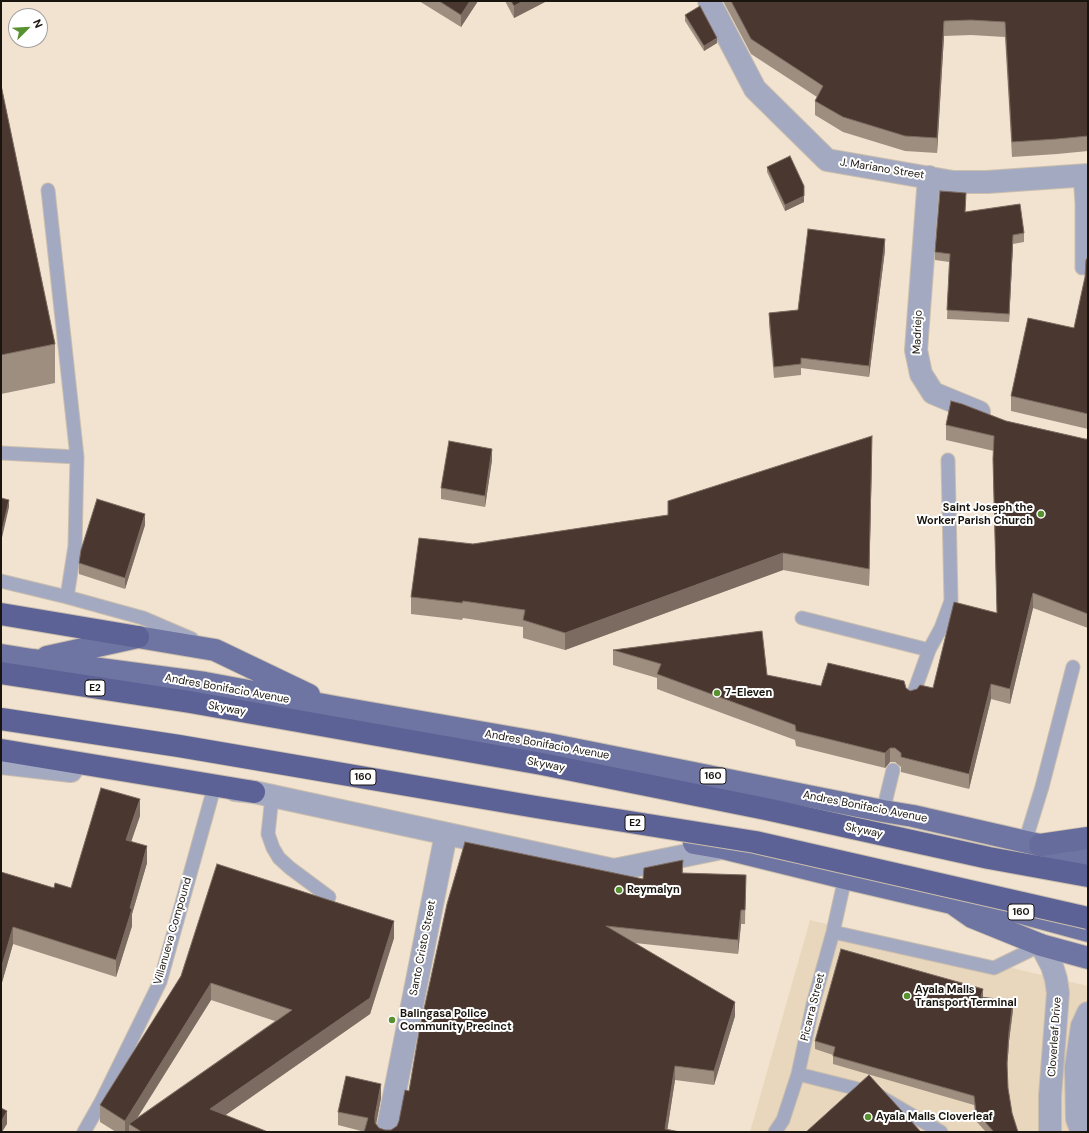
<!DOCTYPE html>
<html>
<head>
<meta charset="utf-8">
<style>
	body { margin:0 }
	#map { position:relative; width:1089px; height:1133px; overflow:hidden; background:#f1e3d0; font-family:"DM Sans",sans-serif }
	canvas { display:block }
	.frame { position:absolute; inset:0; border:2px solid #19140e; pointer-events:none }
	.north { position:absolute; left:8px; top:8px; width:40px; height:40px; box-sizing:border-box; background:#fff; border:1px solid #a3a19f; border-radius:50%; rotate:66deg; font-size:11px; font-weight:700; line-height:16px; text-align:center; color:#19140e }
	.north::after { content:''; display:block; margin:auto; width:14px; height:18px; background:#58912f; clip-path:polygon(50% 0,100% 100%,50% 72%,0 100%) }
</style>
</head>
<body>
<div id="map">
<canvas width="1089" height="1133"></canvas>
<div class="frame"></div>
<div class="north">N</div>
</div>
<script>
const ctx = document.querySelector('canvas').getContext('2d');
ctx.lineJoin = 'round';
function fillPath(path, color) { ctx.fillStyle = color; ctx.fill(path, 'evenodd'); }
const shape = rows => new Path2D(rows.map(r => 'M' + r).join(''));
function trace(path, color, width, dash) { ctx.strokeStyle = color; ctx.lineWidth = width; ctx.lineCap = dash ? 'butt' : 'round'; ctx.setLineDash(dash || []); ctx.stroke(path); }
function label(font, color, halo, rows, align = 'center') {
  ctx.font = font + ' "DM Sans",sans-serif'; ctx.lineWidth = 4; ctx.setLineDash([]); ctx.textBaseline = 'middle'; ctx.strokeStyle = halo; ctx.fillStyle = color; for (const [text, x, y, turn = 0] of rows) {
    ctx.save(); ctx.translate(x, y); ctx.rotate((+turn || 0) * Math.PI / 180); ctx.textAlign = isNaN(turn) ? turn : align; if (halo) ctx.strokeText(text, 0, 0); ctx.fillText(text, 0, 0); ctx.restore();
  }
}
const built = shape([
	[810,920,1088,986,1088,1132,750,1132]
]);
const service = shape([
	[1080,175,1082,203,1082,268],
	[48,190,77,457,75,546,67,597],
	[1,453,77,457],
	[1,581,67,597,143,618,192,639],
	[802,618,929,650],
	[912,698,929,650,941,628,951,601,948,460],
	[272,796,268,834,273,848,279,858,290,868,329,897],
	[883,811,893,770],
	[1025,842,1042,787,1073,667],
	[833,932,994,968,1041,945],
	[798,1074,874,1093,941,1132],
	[84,1132,101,1102,160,982,214,788],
	[775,1132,783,1120,798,1074,813,1004,833,932,845,878]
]);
const minor = shape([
	[709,1,755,89,827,160,953,182,987,182,1088,175],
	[929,177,916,350,921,374,933,393,979,412],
	[1,763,71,771],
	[235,790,254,792,614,870,722,848],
	[1041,945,1052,966,1056,979,1058,993,1050,1096,1050,1132],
	[387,1132,446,834],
	[1082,1132,1077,1119,1076,1067,1082,1026,1088,1013]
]);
const primary = shape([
	[1,655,32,660,205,683,335,707,548,744,883,811,913,816,1088,856],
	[47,657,138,637,215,650,309,695],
	[694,843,723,848,845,878,952,903,981,902,1088,931],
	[952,903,972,917,1041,945,1088,958]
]);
const trunk = shape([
	[1040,845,1088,838]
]);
const motorway = shape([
	[1,614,138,637],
	[1,673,190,702,542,764,766,809,989,858,1088,876],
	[1,750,254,792]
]);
const motorwayBridge = shape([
	[1,719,179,746,536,807,755,842,1088,918]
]);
const wall = shape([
	[419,1,478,1,461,27],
	[505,1,545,1,545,2,514,18],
	[723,1,1088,1,1088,151,1057,154,1012,157,1005,37,971,35,944,36,937,153,905,151,843,132,815,115,815,101,817,97,751,54],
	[685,15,717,43,704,51,685,21],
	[1,85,55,344,55,383,1,394],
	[767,167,804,202,785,211,767,172],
	[966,202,965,212,1024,233,1024,242,1013,244,1009,322,947,319,949,262,935,260,935,252],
	[885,250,869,377,801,368,801,375,774,378,769,324,769,313,798,310],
	[1088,257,1088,429,1011,411,1011,396,1074,328,1085,277],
	[1006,421,1085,439,1088,439,1088,628,1033,608,1010,704,991,699,969,789,901,772,901,767,895,762,890,762,885,768,796,746,795,740,657,689,657,678,613,665,613,650,767,675,821,686,906,688,910,691,933,688,997,613,993,474,994,451,946,440,946,425],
	[872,454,869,586,783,570,565,650,523,638,523,627,463,618,462,620,411,614,411,597,473,544,668,515],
	[492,460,485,507,441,499,441,488],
	[145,525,125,589,79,574,79,563],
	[140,816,131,841,147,863,132,914,132,926,116,977,13,944,1,986,1,872,54,888,71,888],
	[683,873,746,875,745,924,741,924,738,954,635,943,735,1016,714,1085,675,1080,667,1130,365,1132,338,1125,338,1112,381,1098,376,1123,379,1128,385,1130,391,1130,397,1126,399,1121,409,1091,643,879],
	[394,938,370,1014,225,1115,268,1132,116,1132,100,1122,100,1105,181,976],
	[211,1000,275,1021,138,1117],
	[983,997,1013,1010,1009,1041,1007,1068,1008,1088,1012,1113,1018,1132,986,1132,976,1121,974,1105,833,1064,833,1055,815,1049,815,1041]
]);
const shadedWall = shape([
	[470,1,478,1,461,27,461,15],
	[523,1,545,1,545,2,514,18,514,6],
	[944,21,944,36,937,153,937,138],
	[717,38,717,43,704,51,704,46],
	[804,196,804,202,785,211,785,205],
	[1013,235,1013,244,1009,322,1009,314],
	[885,239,885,250,869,377,869,366],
	[872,436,872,454,869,586,869,569],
	[492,449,492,460,485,507,485,496],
	[9,500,9,507,1,542,1,535],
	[145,514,145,525,125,589,125,578],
	[783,553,783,570,565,650,565,633],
	[1033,593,1033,608,1010,704,1010,689],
	[991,684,991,699,969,789,969,774],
	[890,748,890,762,885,768,885,753],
	[140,799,140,816,126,857,126,840],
	[147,846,147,863,132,914,132,926,116,977,116,960,130,908],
	[683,860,683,874,682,873],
	[741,910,741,924,738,954,738,940],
	[394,921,394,938,370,1014,210,1126,210,1109],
	[13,927,13,944,1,986,1,969],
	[211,983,211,1000,132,1126,129,1124,129,1132,125,1132,125,1121],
	[983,989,983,998,981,997],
	[1013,1001,1013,1010,1009,1041,1007,1072,1009,1032],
	[735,1002,735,1016,714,1085,714,1071],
	[675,1066,675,1080,667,1132,665,1129],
	[381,1084,381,1098,375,1130,375,1116],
	[7,1111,7,1124,2,1132,1,1132,1,1122]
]);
const building = shape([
	[439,1,470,1,461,15,439,1],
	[511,1,523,1,514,6,511,1],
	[731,1,1088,1,1088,136,1057,139,1012,142,1005,22,971,20,944,21,937,138,905,136,843,117,815,101,823,86,751,39,731,1],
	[700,6,717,38,704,46,685,15,700,6],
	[1,85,55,344,1,355,1,85],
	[790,156,804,186,804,196,785,205,767,167,790,156],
	[940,191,966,193,965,212,1020,204,1024,233,1013,235,1009,314,947,310,950,254,935,252,940,191],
	[808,229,885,239,869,366,801,358,801,364,774,367,769,313,798,310,808,229],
	[1088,257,1088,414,1011,396,1028,318,1074,328,1085,277,1086,260,1088,257],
	[951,401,962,404,1006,421,1085,439,1088,439,1088,614,1033,593,1010,689,991,684,969,774,901,757,901,753,895,748,890,748,885,753,796,731,795,725,657,674,661,664,613,650,762,631,767,675,821,686,828,663,904,681,906,688,910,691,917,689,920,685,933,688,954,602,997,613,993,459,994,436,946,425,951,401],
	[872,436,869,569,783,553,565,633,523,620,525,610,463,601,462,603,411,597,419,538,473,544,668,515,668,501,872,436],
	[449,441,492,449,485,496,441,488,449,441],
	[1,498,9,500,1,535,1,498],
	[97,499,145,514,125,578,79,563,81,550,97,499],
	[101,788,140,799,126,840,147,846,130,908,132,909,116,960,13,927,1,969,1,872,54,888,55,883,71,888,101,788],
	[465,842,643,879,644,868,683,860,682,873,746,875,745,910,741,910,738,940,606,926,735,1002,714,1071,675,1066,665,1129,680,1132,364,1132,368,1118,338,1112,346,1076,381,1084,375,1116,375,1123,379,1128,385,1130,391,1130,397,1126,399,1121,405,1090,409,1091,419,1032,447,904,465,842],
	[217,864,394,921,370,998,210,1109,268,1132,142,1132,129,1124,292,1010,211,983,125,1121,100,1105,181,976,217,864],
	[841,949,983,989,981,997,1013,1001,1009,1032,1007,1063,1008,1088,1012,1113,1018,1132,994,1132,976,1112,974,1096,833,1056,835,1047,815,1041,841,949],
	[869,1075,921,1132,806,1132,869,1075],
	[1,1108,7,1111,1,1122,1,1108]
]);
const markers = [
	[1041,514,4,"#58912f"],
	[717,693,4,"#58912f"],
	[619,890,4,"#58912f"],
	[907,996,4,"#58912f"],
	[392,1020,4,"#58912f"],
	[868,1117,4,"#58912f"]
];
const shields = [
	[95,688,20],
	[713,776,26],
	[363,777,26],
	[635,823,20],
	[1021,912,26]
];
const shieldNames = [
	["E2",95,688],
	["160",713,776],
	["160",363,777],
	["E2",635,823],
	["160",1021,912]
];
const streetNames = [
	["J. Mariano Street",882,169,9],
	["Madriejo",918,332,-88],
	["Andres Bonifacio Avenue",227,689,10],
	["Skyway",227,709,10],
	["Andres Bonifacio Avenue",547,745,10],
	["Skyway",546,765,11],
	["Andres Bonifacio Avenue",865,807,11],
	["Skyway",864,831,12],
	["Villanueva Compound",173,931,-74],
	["Santo Cristo Street",423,948,-79],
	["Picarra Street",813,1007,-76],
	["Cloverleaf Drive",1055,1037,-86]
];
const poiNames = [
	["Saint Joseph the",1033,508,"right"],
	["Worker Parish Church",1033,521,"right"],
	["7-Eleven",725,693],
	["Reymalyn",627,890],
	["Ayala Malls",915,990],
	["Transport Terminal",915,1003],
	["Balingasa Police",400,1014],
	["Community Precinct",400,1027],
	["Ayala Malls Cloverleaf",876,1117]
];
fillPath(built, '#e9d7bd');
trace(service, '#cabead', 15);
trace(minor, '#cabead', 24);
trace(primary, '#cabead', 24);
trace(trunk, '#cabead', 24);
trace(motorway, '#cabead', 24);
trace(service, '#a4a9c2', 13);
trace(minor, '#a4a9c2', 22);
trace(primary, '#6f75a2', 22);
trace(trunk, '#666c9c', 22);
trace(motorway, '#5c6296', 22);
trace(motorwayBridge, '#cabead', 24, []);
trace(motorwayBridge, '#5c6296', 22);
fillPath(wall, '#9e8e80');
fillPath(shadedWall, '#7c6b60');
fillPath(building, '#4a3830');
trace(building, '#7c6b60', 1);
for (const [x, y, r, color] of markers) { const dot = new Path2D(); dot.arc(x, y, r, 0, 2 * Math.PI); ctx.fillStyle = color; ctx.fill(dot); trace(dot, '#fff', 1.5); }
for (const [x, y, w] of shields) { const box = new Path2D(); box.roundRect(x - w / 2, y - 8, w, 16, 3); ctx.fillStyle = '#fff'; ctx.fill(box); trace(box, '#19140e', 1); }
label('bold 10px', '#19140e', null, shieldNames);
label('11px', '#19140e', '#fff', streetNames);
label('bold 11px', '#19140e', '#fff', poiNames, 'left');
</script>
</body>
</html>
